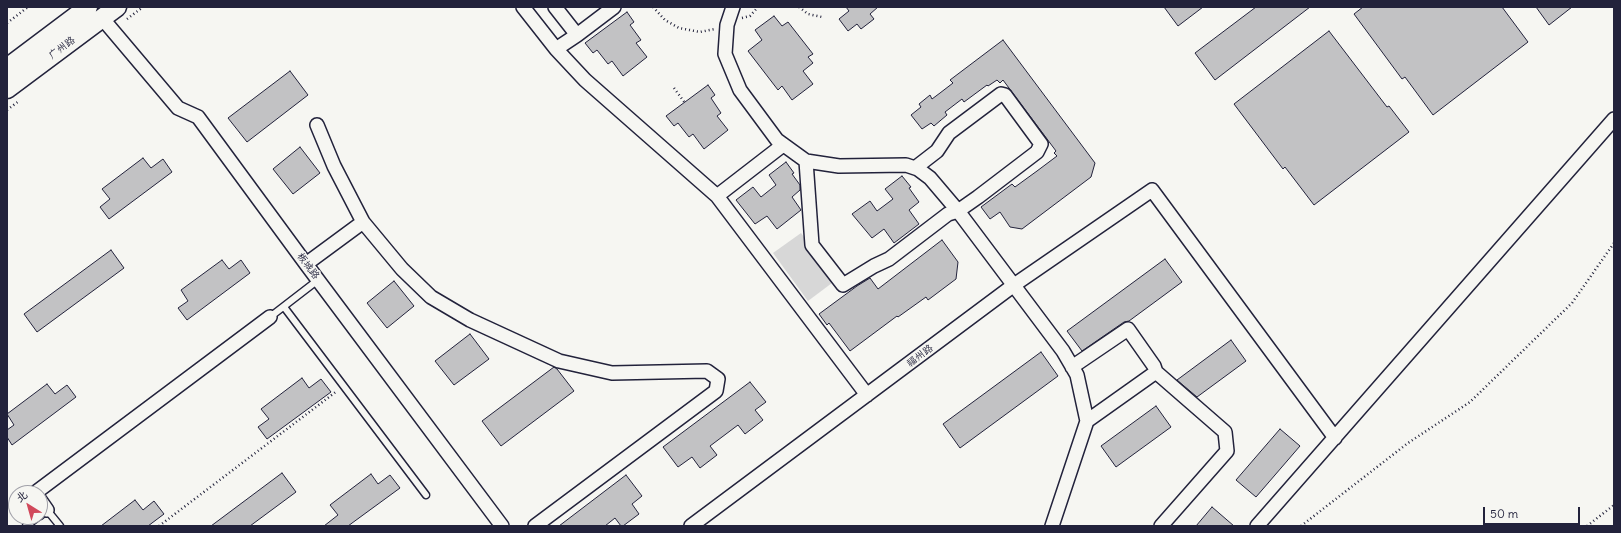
<!DOCTYPE html>
<html>
<head>
<meta charset="utf-8">
<style>
	body { margin:0 }
	#map { position:relative; width:1621px; height:533px; overflow:hidden; background:#f6f6f2; font-family:Delius,"LXGW WenKai TC",sans-serif }
	canvas { display:block }
	.frame { position:absolute; inset:0; border:8px solid #22223b; pointer-events:none }
	.north { position:absolute; left:8px; top:485px; width:40px; height:40px; box-sizing:border-box; background:#f6f6f2; border:1px solid #a1a1a9; border-radius:50%; rotate:323deg; font-size:11px; font-weight:700; line-height:16px; text-align:center; color:#22223b }
	.north::after { content:''; display:block; margin:auto; width:14px; height:18px; background:#d1495b; clip-path:polygon(50% 0,100% 100%,50% 72%,0 100%) }
	.scale { position:absolute; left:1483px; top:507px; width:97px; height:18px; box-sizing:border-box; border:2px solid #22223b; border-top:0; padding-left:5px; font-size:12px; line-height:14px; white-space:nowrap; color:#22223b; -webkit-text-stroke:3px #f6f6f2; paint-order:stroke }
</style>
</head>
<body>
<div id="map">
<canvas width="1621" height="533"></canvas>
<div class="frame"></div>
<div class="north">北</div>
<div class="scale">50 m</div>
</div>
<script>
const ctx = document.querySelector('canvas').getContext('2d');
ctx.lineJoin = 'round';
function fillPath(path, color) { ctx.fillStyle = color; ctx.fill(path, 'evenodd'); }
const shape = rows => new Path2D(rows.map(r => 'M' + r).join(''));
function trace(path, color, width, dash) { ctx.strokeStyle = color; ctx.lineWidth = width; ctx.lineCap = dash ? 'butt' : 'round'; ctx.setLineDash(dash || []); ctx.stroke(path); }
function label(font, color, halo, rows, align = 'center') {
  ctx.font = font + ' Delius,"LXGW WenKai TC",sans-serif'; ctx.lineWidth = 3; ctx.setLineDash([]); ctx.textBaseline = 'middle'; ctx.strokeStyle = halo; ctx.fillStyle = color; for (const [text, x, y, turn = 0] of rows) {
    ctx.save(); ctx.translate(x, y); ctx.rotate((+turn || 0) * Math.PI / 180); ctx.textAlign = isNaN(turn) ? turn : align; if (halo) ctx.strokeText(text, 0, 0); ctx.fillText(text, 0, 0); ctx.restore();
  }
}
const green = shape([
	[801,233,836,280,808,301,773,253]
]);
const building = shape([
	[846,7,878,7,870,14,874,19,861,29,857,24,848,31,839,19,849,11,846,7],
	[1164,7,1203,7,1178,26,1164,7],
	[1256,7,1310,7,1215,80,1195,53,1256,7],
	[1363,7,1502,7,1528,42,1433,115,1405,77,1402,79,1354,14,1363,7],
	[1536,7,1572,7,1549,25,1536,7],
	[627,12,634,22,630,25,641,40,636,43,647,57,623,76,612,61,608,64,597,50,593,53,585,43,627,12],
	[774,16,782,26,788,22,813,54,808,57,813,63,803,71,813,84,792,100,782,86,778,90,748,51,762,40,755,30,774,16],
	[1329,31,1387,107,1389,106,1409,132,1314,205,1285,167,1283,169,1234,104,1329,31],
	[1003,40,1095,163,1091,177,1022,229,1010,227,1000,212,990,219,981,207,1012,184,1015,187,1037,171,1057,156,1054,153,1056,151,1003,80,1000,83,997,80,988,86,987,85,964,102,962,99,945,112,947,115,934,126,931,123,922,129,911,115,921,107,919,104,930,95,932,99,940,93,953,83,950,80,1003,40],
	[290,71,308,95,247,142,228,118,290,71],
	[708,85,715,95,711,98,721,113,717,116,728,130,704,149,693,134,689,137,678,123,674,126,666,116,708,85],
	[300,147,320,173,293,194,273,169,300,147],
	[143,158,151,168,163,159,172,172,109,219,100,207,110,199,102,189,143,158],
	[786,162,794,173,792,174,800,185,800,190,792,197,801,210,777,229,767,216,755,224,736,200,753,187,761,197,776,185,769,175,786,162],
	[902,176,911,187,909,188,919,202,909,210,919,224,894,243,884,229,872,238,852,214,870,201,877,211,893,199,885,189,902,176],
	[942,240,958,262,956,279,928,300,926,297,898,317,897,316,850,351,829,323,827,325,819,314,857,286,870,278,878,289,942,240],
	[111,250,124,268,37,332,24,314,111,250],
	[1165,259,1182,282,1129,321,1124,322,1082,351,1067,331,1165,259],
	[222,260,229,269,241,260,250,273,187,320,178,308,188,301,181,290,222,260],
	[394,281,414,306,387,328,367,303,394,281],
	[470,334,489,359,454,385,435,361,470,334],
	[1231,340,1246,361,1197,397,1177,380,1231,340],
	[1041,352,1058,376,960,448,943,424,1041,352],
	[554,367,557,369,574,391,501,446,482,421,554,367],
	[302,378,309,388,321,379,331,392,267,439,258,427,269,419,261,409,302,378],
	[750,382,766,402,755,410,763,420,745,434,738,425,710,446,717,455,700,468,692,457,678,467,663,447,750,382],
	[47,384,55,394,67,385,76,397,12,445,7,437,7,430,14,425,7,414,47,384],
	[1156,406,1171,427,1116,467,1101,446,1156,406],
	[1280,429,1300,446,1256,497,1236,480,1280,429],
	[282,473,296,492,250,526,211,526,282,473],
	[371,474,378,484,390,475,400,488,348,526,324,526,338,515,330,505,371,474],
	[626,475,642,496,632,504,639,514,623,526,621,526,615,518,605,526,559,526,626,475],
	[135,500,143,510,154,501,164,514,148,526,101,526,135,500],
	[1212,507,1234,526,1196,526,1212,507]
]);
const path = shape([
	[653,7,665,20,679,28,700,32,715,29],
	[799,7,808,14,822,17,823,19],
	[742,18,750,16,758,7],
	[127,19,143,7],
	[7,23,28,7],
	[674,88,685,103],
	[7,110,19,101],
	[159,526,337,391],
	[1301,526,1408,443,1470,402,1572,303,1614,243],
	[1587,526,1614,505]
]);
const lane = shape([
	[284,307,426,495],
	[270,317,318,280],
	[40,516,47,510,60,526],
	[26,526,38,517]
]);
const street = shape([
	[523,7,556,49,585,80,717,196,783,145],
	[555,7,577,35,614,7],
	[733,7,727,25,725,54,740,90,777,140,806,161,839,166,906,165,918,169,930,178,958,211,1063,351,1077,375,1087,421,1052,526],
	[102,18,178,108,198,117,306,264,502,526],
	[556,49,577,35],
	[317,125,334,166,363,222,402,269,431,297,470,320,559,361,612,373,707,371,718,379,716,391,535,526],
	[806,161,812,245,843,285,874,266,889,259,948,214,958,211,978,197,1037,152,1041,144,1005,95,1001,94,949,133,937,151,915,168],
	[717,196,867,395],
	[306,264,363,222],
	[1072,367,1128,329,1154,366,1156,372],
	[1087,421,1156,372,1225,432,1227,451,1161,526],
	[35,493,270,317],
	[40,500,47,510],
	[691,526,1014,285,1152,190,1335,438],
	[1257,526,1614,119]
]);
const secondary = shape([
	[7,68,88,7],
	[7,89,117,7]
]);
const streetNames = [
	["广州路",62,48,-37],
	["板城路",308,266,53],
	["福州路",920,356,-37]
];
fillPath(green, '#d7d7d7');
fillPath(building, '#c2c2c4');
trace(building, '#22223b', 1);
trace(lane, '#22223b', 9);
trace(street, '#22223b', 16);
trace(secondary, '#22223b', 21);
trace(path, '#22223b', 2.5, [1, 3]);
trace(lane, '#f6f6f2', 6);
trace(street, '#f6f6f2', 13);
trace(secondary, '#f6f6f2', 18);
label('10px', '#22223b', '#f6f6f2', streetNames);
</script>
</body>
</html>
